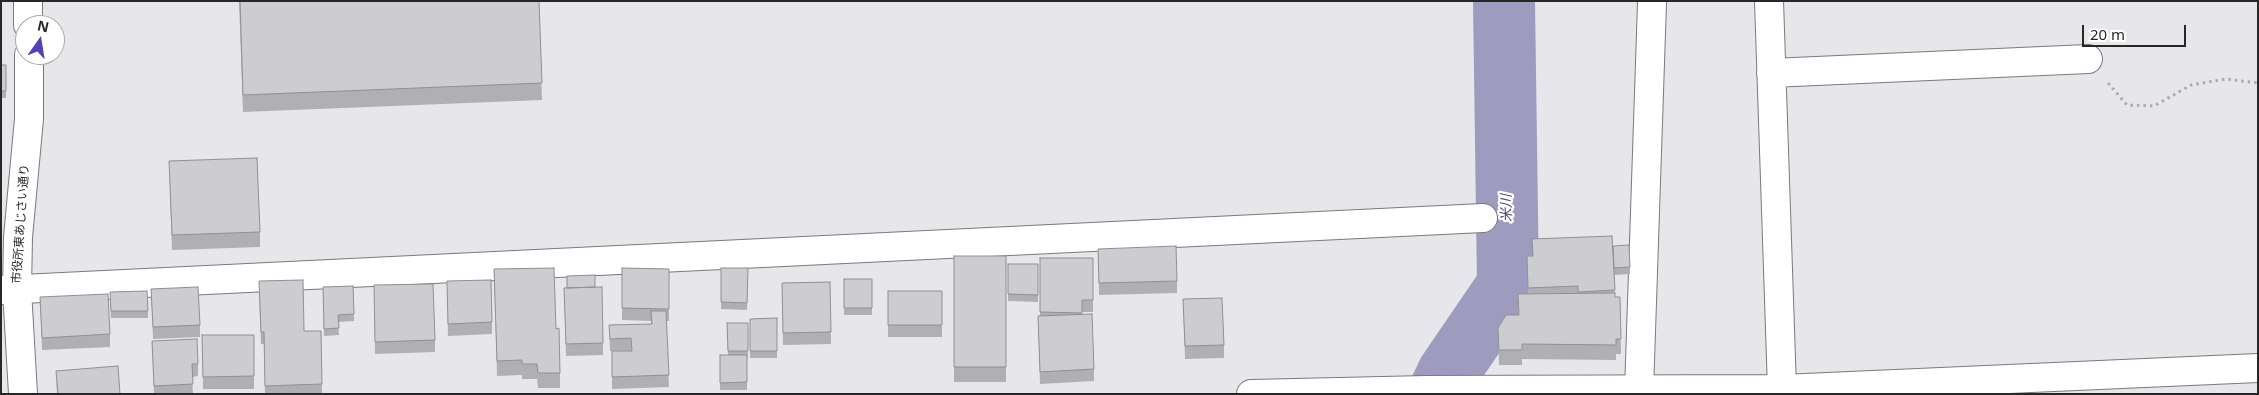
<!DOCTYPE html>
<html>
<head>
<meta charset="utf-8">
<style>
	body { margin:0 }
	#map { position:relative; width:2259px; height:395px; overflow:hidden; background:#e7e7eb; font-family:"Noto Sans",sans-serif }
	canvas { display:block }
	.frame { position:absolute; inset:0; border:2px solid #272728; pointer-events:none }
	.north { position:absolute; left:15px; top:15px; width:50px; height:50px; box-sizing:border-box; background:#fff; border:1px solid #a9a9a9; border-radius:50%; rotate:13deg; font-size:14px; font-weight:700; line-height:20px; text-align:center; color:#272728 }
	.north::after { content:''; display:block; margin:auto; width:18px; height:22px; background:#5640b8; clip-path:polygon(50% 0,100% 100%,50% 72%,0 100%) }
	.scale { position:absolute; left:2082px; top:25px; width:104px; height:22px; box-sizing:border-box; border:2px solid #272728; border-top:0; padding-left:6px; font-size:15px; line-height:18px; white-space:nowrap; color:#272728; -webkit-text-stroke:4px #fff; paint-order:stroke }
</style>
</head>
<body>
<div id="map">
<canvas width="2259" height="395"></canvas>
<div class="frame"></div>
<div class="north">N</div>
<div class="scale">20 m</div>
</div>
<script>
const ctx = document.querySelector('canvas').getContext('2d');
ctx.lineJoin = 'round';
const shape = rows => new Path2D(rows.map(r => 'M' + r).join(''));
function trace(path, color, width, dash) { ctx.strokeStyle = color; ctx.lineWidth = width; ctx.lineCap = dash ? 'butt' : 'round'; ctx.setLineDash(dash || []); ctx.stroke(path); }
function fillPath(path, color) { ctx.fillStyle = color; ctx.fill(path, 'evenodd'); }
function label(font, color, halo, rows, align = 'center') {
  ctx.font = font + ' "Noto Sans","Noto Sans JP",sans-serif'; ctx.lineWidth = 4.5; ctx.setLineDash([]); ctx.textBaseline = 'middle'; ctx.strokeStyle = halo; ctx.fillStyle = color; for (const [text, x, y, turn = 0] of rows) {
    ctx.save(); ctx.translate(x, y); ctx.rotate((+turn || 0) * Math.PI / 180); ctx.textAlign = isNaN(turn) ? turn : align; if (halo) ctx.strokeText(text, 0, 0); ctx.fillText(text, 0, 0); ctx.restore();
  }
}
const river = shape([
	[1438,394,1448,373,1508,285,1504,1]
]);
const path = shape([
	[2108,83,2127,105,2154,106,2191,85,2226,79,2258,83]
]);
const street = shape([
	[1769,1,1782,389],
	[1771,73,2088,59],
	[1,290,1483,218],
	[1639,391,1652,3],
	[1251,394,1426,390,1782,389,2258,368]
]);
const secondary = shape([
	[28,1,28,25],
	[23,394,17,290,18,237,29,119,29,55]
]);
const wall = shape([
	[239,1,539,1,542,100,243,112],
	[1,65,6,65,6,98,1,98],
	[169,161,260,232,260,247,172,250],
	[1613,246,1630,267,1630,274,1614,275,1615,297,1620,297,1621,354,1616,354,1616,360,1522,359,1522,365,1499,365,1498,328,1518,315,1518,294,1528,294,1527,256],
	[1098,249,1177,281,1177,293,1099,295],
	[954,256,1006,256,1006,382,954,382],
	[1040,258,1093,258,1093,312,1082,312,1082,314,1094,369,1094,381,1040,384,1038,316,1040,316],
	[1008,264,1038,264,1038,302,1008,301],
	[622,268,669,269,669,321,666,321,669,387,612,389,612,351,631,350,610,351,609,325,651,324,651,321,622,320],
	[721,268,748,268,747,310,721,309],
	[494,269,556,329,560,373,560,388,538,388,537,379,522,379,522,375,497,376],
	[844,279,872,279,872,315,844,315],
	[830,282,831,344,783,345,782,283],
	[374,285,435,340,435,352,375,354],
	[353,286,354,321,338,322,339,335,324,336,323,287],
	[595,287,603,343,603,355,566,356,564,288],
	[151,289,200,325,200,337,153,339],
	[147,291,148,318,111,318,110,292],
	[888,291,942,291,942,337,888,337],
	[259,293,304,331,321,331,322,394,265,394,264,344,261,344],
	[447,293,492,322,492,334,448,336],
	[40,297,110,334,110,347,42,350],
	[1183,299,1224,345,1224,358,1185,359],
	[777,318,777,358,750,358,750,319],
	[727,323,748,323,748,358,747,358,747,390,720,390,720,355,728,355],
	[202,335,254,335,254,389,203,389],
	[152,341,198,364,198,376,192,377,193,394,154,394],
	[56,371,120,394,57,394]
]);
const building = shape([
	[240,1,539,1,542,83,243,95,240,1],
	[1,65,6,65,6,91,1,91,1,65],
	[257,158,260,232,172,235,169,161,257,158],
	[1612,236,1615,290,1578,292,1578,286,1528,288,1527,256,1533,256,1532,239,1612,236],
	[1629,245,1630,267,1614,268,1613,246,1629,245],
	[1176,246,1177,281,1099,283,1098,249,1176,246],
	[954,256,1006,256,1006,367,954,367,954,256],
	[1040,258,1093,258,1093,300,1082,300,1082,313,1040,312,1040,258],
	[1008,264,1038,264,1038,295,1008,294,1008,264],
	[554,268,556,329,559,328,560,373,538,373,537,364,522,364,522,360,497,361,494,269,554,268],
	[622,268,669,269,669,309,622,308,622,268],
	[721,268,748,268,747,303,721,302,721,268],
	[595,275,595,287,567,288,567,276,595,275],
	[844,279,872,279,872,308,844,308,844,279],
	[303,280,304,331,321,331,322,384,265,386,264,332,261,332,259,281,303,280],
	[491,280,492,322,448,324,447,281,491,280],
	[830,282,831,332,783,333,782,283,830,282],
	[433,284,435,340,375,342,374,285,433,284],
	[353,286,354,314,338,315,339,328,324,329,323,287,353,286],
	[198,287,200,325,153,327,151,289,198,287],
	[602,287,603,343,566,344,564,288,602,287],
	[147,291,148,311,111,311,110,292,147,291],
	[888,291,942,291,942,325,888,325,888,291],
	[1615,293,1615,297,1620,297,1621,339,1616,339,1616,345,1522,344,1522,350,1499,350,1498,328,1506,315,1519,315,1518,294,1615,293],
	[108,294,110,334,42,338,40,297,108,294],
	[1222,298,1224,345,1185,346,1183,299,1222,298],
	[651,311,666,311,669,375,612,377,612,351,632,351,631,338,610,339,609,325,652,324,651,311],
	[1092,314,1094,369,1040,372,1038,316,1092,314],
	[777,318,777,351,750,351,750,319,777,318],
	[727,323,748,323,748,351,728,351,727,323],
	[202,335,254,335,254,376,203,377,202,335],
	[197,339,198,364,192,364,193,384,154,386,152,341,197,339],
	[720,355,747,355,747,382,720,383,720,355],
	[118,366,120,394,58,394,56,371,118,366]
]);
const streetNames = [
	["市役所東あじさい通り",21,224,-86]
];
const waterNames = [
	["米川",1507,208,-91]
];
trace(river, '#9d9cbf', 62);
trace(street, '#797a7d', 30);
trace(secondary, '#797a7d', 30);
trace(path, '#ababae', 3, [2.5, 4]);
trace(street, '#fff', 28);
trace(secondary, '#fff', 28);
fillPath(wall, '#b0b0b4');
fillPath(building, '#cdcdd1');
trace(building, '#909092', 1);
label('12px', '#272728', '#fff', streetNames);
label('italic 14px', '#464374', '#fff', waterNames);
</script>
</body>
</html>
